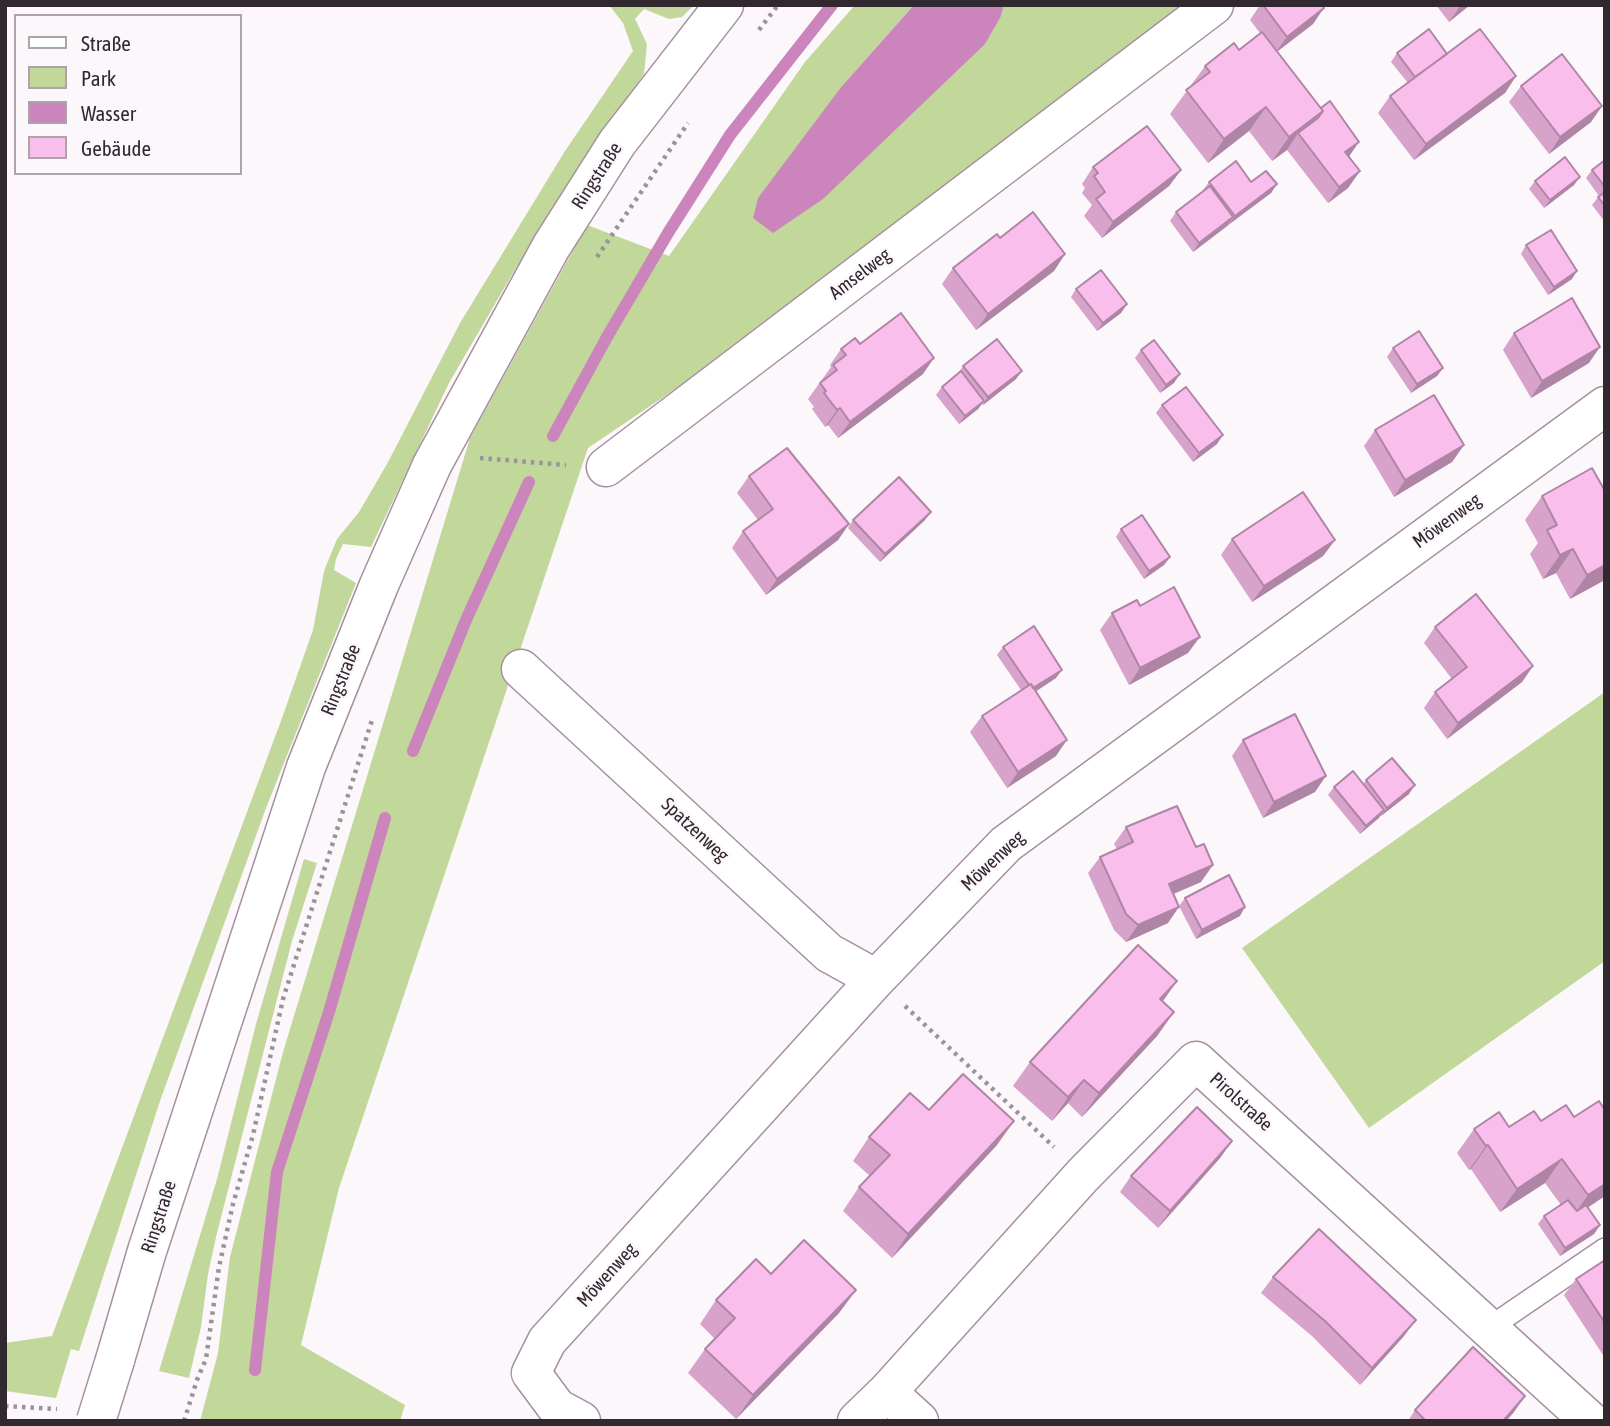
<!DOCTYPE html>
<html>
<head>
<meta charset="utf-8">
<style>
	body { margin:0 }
	#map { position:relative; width:1610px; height:1426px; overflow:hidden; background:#fcf7fb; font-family:"Asap Condensed",sans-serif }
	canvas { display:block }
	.frame { position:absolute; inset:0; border:7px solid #322930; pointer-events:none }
	.legend { position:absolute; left:14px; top:14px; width:228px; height:161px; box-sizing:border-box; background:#fcf7fb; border:2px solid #aba5aa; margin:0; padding:9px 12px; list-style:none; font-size:21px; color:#322930 }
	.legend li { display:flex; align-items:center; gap:14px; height:35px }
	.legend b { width:35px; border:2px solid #aba5aa }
</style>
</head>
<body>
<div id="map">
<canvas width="1610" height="1426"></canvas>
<div class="frame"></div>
<ul class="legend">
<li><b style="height:9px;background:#fff"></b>Straße</li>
<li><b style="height:19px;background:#c2d89a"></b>Park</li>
<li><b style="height:19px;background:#cc84bc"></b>Wasser</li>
<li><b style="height:19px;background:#fabeec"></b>Gebäude</li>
</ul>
</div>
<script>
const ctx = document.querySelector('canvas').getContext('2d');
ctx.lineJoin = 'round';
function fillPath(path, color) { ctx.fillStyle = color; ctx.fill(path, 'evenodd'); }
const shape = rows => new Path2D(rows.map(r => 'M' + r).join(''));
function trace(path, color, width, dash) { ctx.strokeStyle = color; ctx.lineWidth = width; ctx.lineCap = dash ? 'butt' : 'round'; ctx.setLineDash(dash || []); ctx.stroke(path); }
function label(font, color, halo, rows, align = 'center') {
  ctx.font = font + ' "Asap Condensed",sans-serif'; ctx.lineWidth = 5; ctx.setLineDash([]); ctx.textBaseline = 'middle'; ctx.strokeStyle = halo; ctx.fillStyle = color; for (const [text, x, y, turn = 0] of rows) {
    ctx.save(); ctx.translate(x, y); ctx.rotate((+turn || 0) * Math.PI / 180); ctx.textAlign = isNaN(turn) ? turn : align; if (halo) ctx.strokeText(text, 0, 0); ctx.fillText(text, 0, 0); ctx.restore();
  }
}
const green = shape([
	[609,5,694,5,682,17,669,19,644,9,635,19,647,44,644,74,564,189,513,273,449,383,371,547,343,544,336,559,334,570,356,583,266,808,160,1101,79,1351,71,1349,56,1398,5,1391,5,1343,52,1336,282,718,313,630,324,571,337,539,359,512,387,464,460,323,565,151,633,51,623,23],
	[855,5,914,5,842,86,1001,16,1004,5,1191,5,736,348,588,448,339,1188,301,1345,405,1405,400,1421,200,1421,218,1353,230,1257,283,1052,470,438,587,225,669,256,805,62],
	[1605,692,1605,961,1369,1128,1242,948],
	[304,859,317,863,292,941,217,1233,208,1274,201,1327,189,1378,159,1371,217,1179,256,1024]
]);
const water = shape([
	[914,5,1004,5,1001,16,985,44,823,199,773,233,753,218,758,198,842,86]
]);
const stream = shape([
	[553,436,607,337,668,233,730,135,832,5],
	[413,751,466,620,529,482],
	[255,1370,277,1172,329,1012,385,818]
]);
const path = shape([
	[759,30,778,5],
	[597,257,688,123],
	[480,458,566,465],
	[905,1006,1054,1147],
	[5,1406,57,1409],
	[184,1421,197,1380,206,1359,219,1267,233,1204,253,1135,283,999,373,717]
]);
const service = shape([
	[1489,1328,1605,1249]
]);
const minor = shape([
	[606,467,1214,5],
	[521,669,829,953,876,979],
	[887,1392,919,1421],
	[581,1421,557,1408,531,1373,547,1341,876,979,1006,844,1605,406],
	[857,1421,887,1392,1083,1175,1196,1061,1590,1421]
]);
const secondary = shape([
	[115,1360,147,1251,306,767,379,585,432,465,551,247,617,143,724,5]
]);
const secondaryBridge = shape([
	[96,1421,115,1360]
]);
const wall = shape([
	[1260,5,1322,5,1313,24,1277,52,1360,171,1348,188,1328,203,1287,150,1272,161,1249,131,1208,163,1170,114,1205,66,1239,50,1260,33,1250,20],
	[1436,5,1470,5,1449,22],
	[1397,53,1447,54,1516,76,1505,93,1414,160,1378,113,1390,96,1408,83,1391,62],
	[1521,86,1602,106,1591,122,1549,154,1509,102],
	[1605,160,1605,222,1592,205,1599,196,1586,178,1592,170],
	[1093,167,1181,170,1169,186,1102,238,1084,216,1092,205,1082,193,1085,188,1082,184],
	[1535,181,1574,185,1544,208,1529,189],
	[1209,182,1251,182,1277,184,1271,193,1193,252,1170,221,1176,212,1204,191,1203,190],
	[1526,245,1572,279,1548,295,1521,254],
	[1065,254,1054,271,976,330,942,284,953,268],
	[1076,289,1127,304,1121,313,1097,331,1071,297],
	[1514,333,1589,363,1531,398,1503,350],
	[860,344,923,374,838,438,828,425,825,427,812,409,814,407,808,399,831,367,830,365,841,349],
	[1393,348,1443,368,1437,376,1411,393,1387,357],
	[1141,350,1174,383,1160,393,1135,358],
	[963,366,1016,379,981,405,978,409,959,424,936,395,942,387,958,374],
	[1162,405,1217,444,1193,462,1156,413],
	[1375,430,1464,445,1452,462,1394,497,1364,446],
	[749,476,849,524,838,540,766,595,732,548,743,531,758,520,737,493],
	[1605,491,1605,585,1603,581,1570,599,1556,573,1543,579,1530,554,1538,543,1525,520,1542,496],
	[853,520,925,520,880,562,848,528],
	[1121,529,1170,557,1164,565,1144,579,1116,537],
	[1232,539,1335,540,1323,556,1252,602,1221,555],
	[1140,606,1188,653,1129,685,1100,630,1112,613],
	[1435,627,1533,666,1522,682,1447,739,1424,708,1435,692,1452,679,1424,643],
	[1003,647,1056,678,1035,691,1056,756,1007,788,970,732,982,716,1021,690,997,655],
	[1243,740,1315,792,1263,818,1232,756],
	[1366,780,1409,794,1381,816,1380,815,1360,834,1328,795,1334,787,1363,784],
	[1126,827,1201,882,1173,894,1168,923,1126,942,1114,930,1088,873,1100,857,1117,849,1114,844],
	[1185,898,1240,916,1196,939,1179,906],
	[1177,981,1163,1001,1174,1012,1157,1036,1082,1117,1068,1103,1052,1121,1013,1086,1030,1062],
	[1599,1101,1588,1208,1600,1225,1594,1234,1560,1256,1538,1224,1544,1216,1561,1205,1545,1183,1500,1212,1471,1169,1469,1170,1457,1153,1474,1129,1509,1127,1541,1121,1574,1117],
	[929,1110,997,1145,892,1258,843,1211,859,1187,870,1176,853,1161,869,1137],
	[1232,1141,1220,1158,1158,1228,1120,1192,1131,1176],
	[1605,1260,1605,1354,1603,1355,1564,1295,1576,1279],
	[771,1274,856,1290,839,1313,736,1419,688,1373,705,1349,715,1339,700,1324,716,1300],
	[1273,1277,1404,1336,1360,1385,1313,1337,1261,1293],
	[1415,1410,1514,1412,1506,1421,1408,1421]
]);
const shadedWall = shape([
	[1461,5,1470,5,1449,22],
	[1324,8,1313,24,1275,53,1287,37],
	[1516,76,1505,93,1414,160,1426,144],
	[1602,106,1591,122,1549,154,1560,137],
	[1266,107,1249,131,1208,163,1224,139],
	[1323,111,1302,138,1298,133,1287,150,1272,161,1289,137],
	[1359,142,1348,158,1345,152],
	[1181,170,1169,186,1102,238,1113,222],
	[1360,171,1348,188,1328,203,1339,187],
	[1580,177,1574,185,1544,208,1550,200],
	[1277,184,1271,193,1229,224,1235,216],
	[1233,217,1227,226,1193,252,1199,243],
	[1065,254,1054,271,976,330,988,314],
	[1577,271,1572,279,1548,295,1554,287],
	[1127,304,1121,313,1097,331,1103,323],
	[1600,347,1589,363,1531,398,1542,381],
	[934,358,923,374,838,438,850,422],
	[1443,368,1437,376,1411,393,1417,384],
	[1022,371,1016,379,982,406,988,397],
	[1180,374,1174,383,1160,393,1166,385],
	[984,401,978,409,959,424,965,416],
	[840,408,828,425,825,427,837,410],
	[1223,435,1217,444,1193,462,1199,453],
	[1464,445,1452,462,1394,497,1405,480],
	[931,512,925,520,880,562,885,554],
	[849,524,838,540,766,595,777,579],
	[1335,540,1323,556,1252,602,1264,586],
	[1573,549,1556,573,1543,579,1560,555],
	[1170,557,1164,565,1144,579,1149,571],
	[1605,565,1605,578,1603,581,1570,599,1587,575],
	[1200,637,1188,653,1129,685,1140,668],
	[1533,666,1522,682,1447,739,1458,723],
	[1062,670,1056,678,1026,698,1031,690],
	[1067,740,1056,756,1007,788,1018,772],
	[1326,776,1315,792,1263,818,1274,802],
	[1415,785,1409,794,1381,816,1387,808],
	[1384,810,1379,818,1360,834,1366,826],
	[1213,865,1201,882,1157,901,1169,884],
	[1179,907,1168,923,1126,942,1138,925],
	[1245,907,1240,916,1196,939,1202,930],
	[1177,981,1160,1005,1160,999],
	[1174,1012,1157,1036,1082,1117,1099,1093],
	[1084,1080,1068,1103,1052,1121,1068,1097],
	[1014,1121,997,1145,892,1258,908,1234],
	[1232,1141,1220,1158,1158,1228,1170,1211],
	[1488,1145,1471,1169,1469,1170,1486,1146],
	[1562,1159,1545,1183,1500,1212,1517,1189],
	[1605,1184,1605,1196,1571,1219,1588,1195],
	[1600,1225,1594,1234,1560,1256,1565,1248],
	[856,1290,839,1313,736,1419,753,1395],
	[1416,1320,1404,1336,1360,1385,1372,1368],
	[1525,1396,1514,1412,1506,1421,1503,1421]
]);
const building = shape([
	[1263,5,1322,5,1324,8,1287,37,1263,5],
	[1429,29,1447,54,1415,77,1397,53,1429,29],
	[1480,29,1516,76,1426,144,1390,96,1480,29],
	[1262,32,1323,111,1289,137,1266,107,1224,139,1186,90,1210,72,1205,66,1234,43,1239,50,1262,32],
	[1562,54,1602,106,1560,137,1521,86,1562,54],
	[1330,101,1359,142,1345,152,1360,171,1339,187,1298,133,1318,118,1323,111,1321,108,1330,101],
	[1147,126,1181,170,1113,222,1096,199,1105,192,1094,176,1098,173,1093,167,1147,126],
	[1565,157,1580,177,1550,200,1535,181,1565,157],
	[1605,160,1605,187,1592,170,1605,160],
	[1236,161,1251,182,1266,171,1277,184,1235,216,1209,182,1236,161],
	[1210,186,1233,217,1199,243,1176,212,1210,186],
	[1605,192,1605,206,1598,197,1605,192],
	[1033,212,1065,254,988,314,953,268,997,234,1000,238,1033,212],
	[1551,230,1577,271,1554,287,1526,245,1551,230],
	[1101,270,1127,304,1103,323,1076,289,1101,270],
	[1572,298,1600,347,1542,381,1514,333,1572,298],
	[901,313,934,358,850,422,840,408,837,410,824,393,826,391,820,383,837,370,833,365,846,355,841,349,855,338,860,344,901,313],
	[1419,331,1443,368,1417,384,1393,348,1419,331],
	[997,339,1022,371,988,397,963,366,997,339],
	[1154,340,1180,374,1166,385,1141,350,1154,340],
	[961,371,984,401,965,416,942,387,961,371],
	[1186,387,1223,435,1199,453,1162,405,1186,387],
	[1434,395,1464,445,1405,480,1375,430,1434,395],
	[787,448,849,524,777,579,743,531,773,509,749,476,787,448],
	[1592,468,1605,491,1605,565,1587,575,1573,549,1560,555,1547,530,1557,525,1542,496,1592,468],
	[899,477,931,512,885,554,853,520,899,477],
	[1303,492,1335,540,1264,586,1232,539,1303,492],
	[1142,515,1170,557,1149,571,1121,529,1142,515],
	[1174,587,1200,637,1140,668,1112,613,1137,600,1140,606,1174,587],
	[1476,594,1533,666,1458,723,1435,692,1467,667,1435,627,1476,594],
	[1034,626,1062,670,1033,688,1031,684,1029,685,1003,647,1034,626],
	[1031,684,1067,740,1018,772,982,716,1031,684],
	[1295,714,1326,776,1274,802,1243,740,1295,714],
	[1392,758,1415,785,1387,808,1366,780,1392,758],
	[1353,771,1384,810,1366,826,1334,787,1353,771],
	[1177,806,1196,847,1204,844,1213,865,1169,884,1179,907,1138,925,1126,914,1100,857,1133,842,1126,827,1177,806],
	[1229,875,1245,907,1202,930,1185,898,1229,875],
	[1138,945,1177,981,1160,999,1174,1012,1099,1093,1084,1080,1068,1097,1030,1062,1138,945],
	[963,1074,1014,1121,908,1234,859,1187,890,1155,869,1137,910,1093,929,1110,963,1074],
	[1599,1101,1605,1110,1605,1184,1588,1195,1562,1159,1517,1189,1488,1145,1486,1146,1474,1129,1499,1112,1509,1127,1534,1111,1541,1121,1566,1105,1574,1117,1599,1101],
	[1197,1107,1232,1141,1170,1211,1131,1176,1197,1107],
	[1568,1200,1577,1211,1586,1205,1600,1225,1565,1248,1544,1216,1568,1200],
	[1319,1229,1416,1320,1372,1368,1325,1321,1273,1277,1319,1229],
	[804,1240,856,1290,753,1395,705,1349,735,1318,716,1300,756,1259,771,1274,804,1240],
	[1605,1260,1605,1323,1576,1279,1605,1260],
	[1473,1347,1525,1396,1503,1421,1426,1421,1415,1410,1473,1347]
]);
const streetNames = [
	["Ringstraße",597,176,-57],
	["Amselweg",860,274,-37],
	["Möwenweg",1447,521,-36],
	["Ringstraße",341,680,-68],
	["Spatzenweg",695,830,43],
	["Möwenweg",993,861,-43],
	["Pirolstraße",1241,1102,42],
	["Ringstraße",159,1217,-72],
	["Möwenweg",607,1275,-48]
];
fillPath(green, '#c2d89a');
fillPath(water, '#cc84bc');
trace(stream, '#cc84bc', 12);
trace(service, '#a690a0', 24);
trace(minor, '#a690a0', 41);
trace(secondary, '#a690a0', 41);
trace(path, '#9a9399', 4.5, [3.5, 5]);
trace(service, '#fff', 21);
trace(minor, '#fff', 38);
trace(secondary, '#fff', 38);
trace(secondaryBridge, '#a690a0', 41, []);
trace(secondaryBridge, '#fff', 38);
fillPath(wall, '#d7a3cb');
fillPath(shadedWall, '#af85a5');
fillPath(building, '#fabeec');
trace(building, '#af85a5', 2);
label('19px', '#322930', '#fcf7fb', streetNames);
</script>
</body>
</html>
